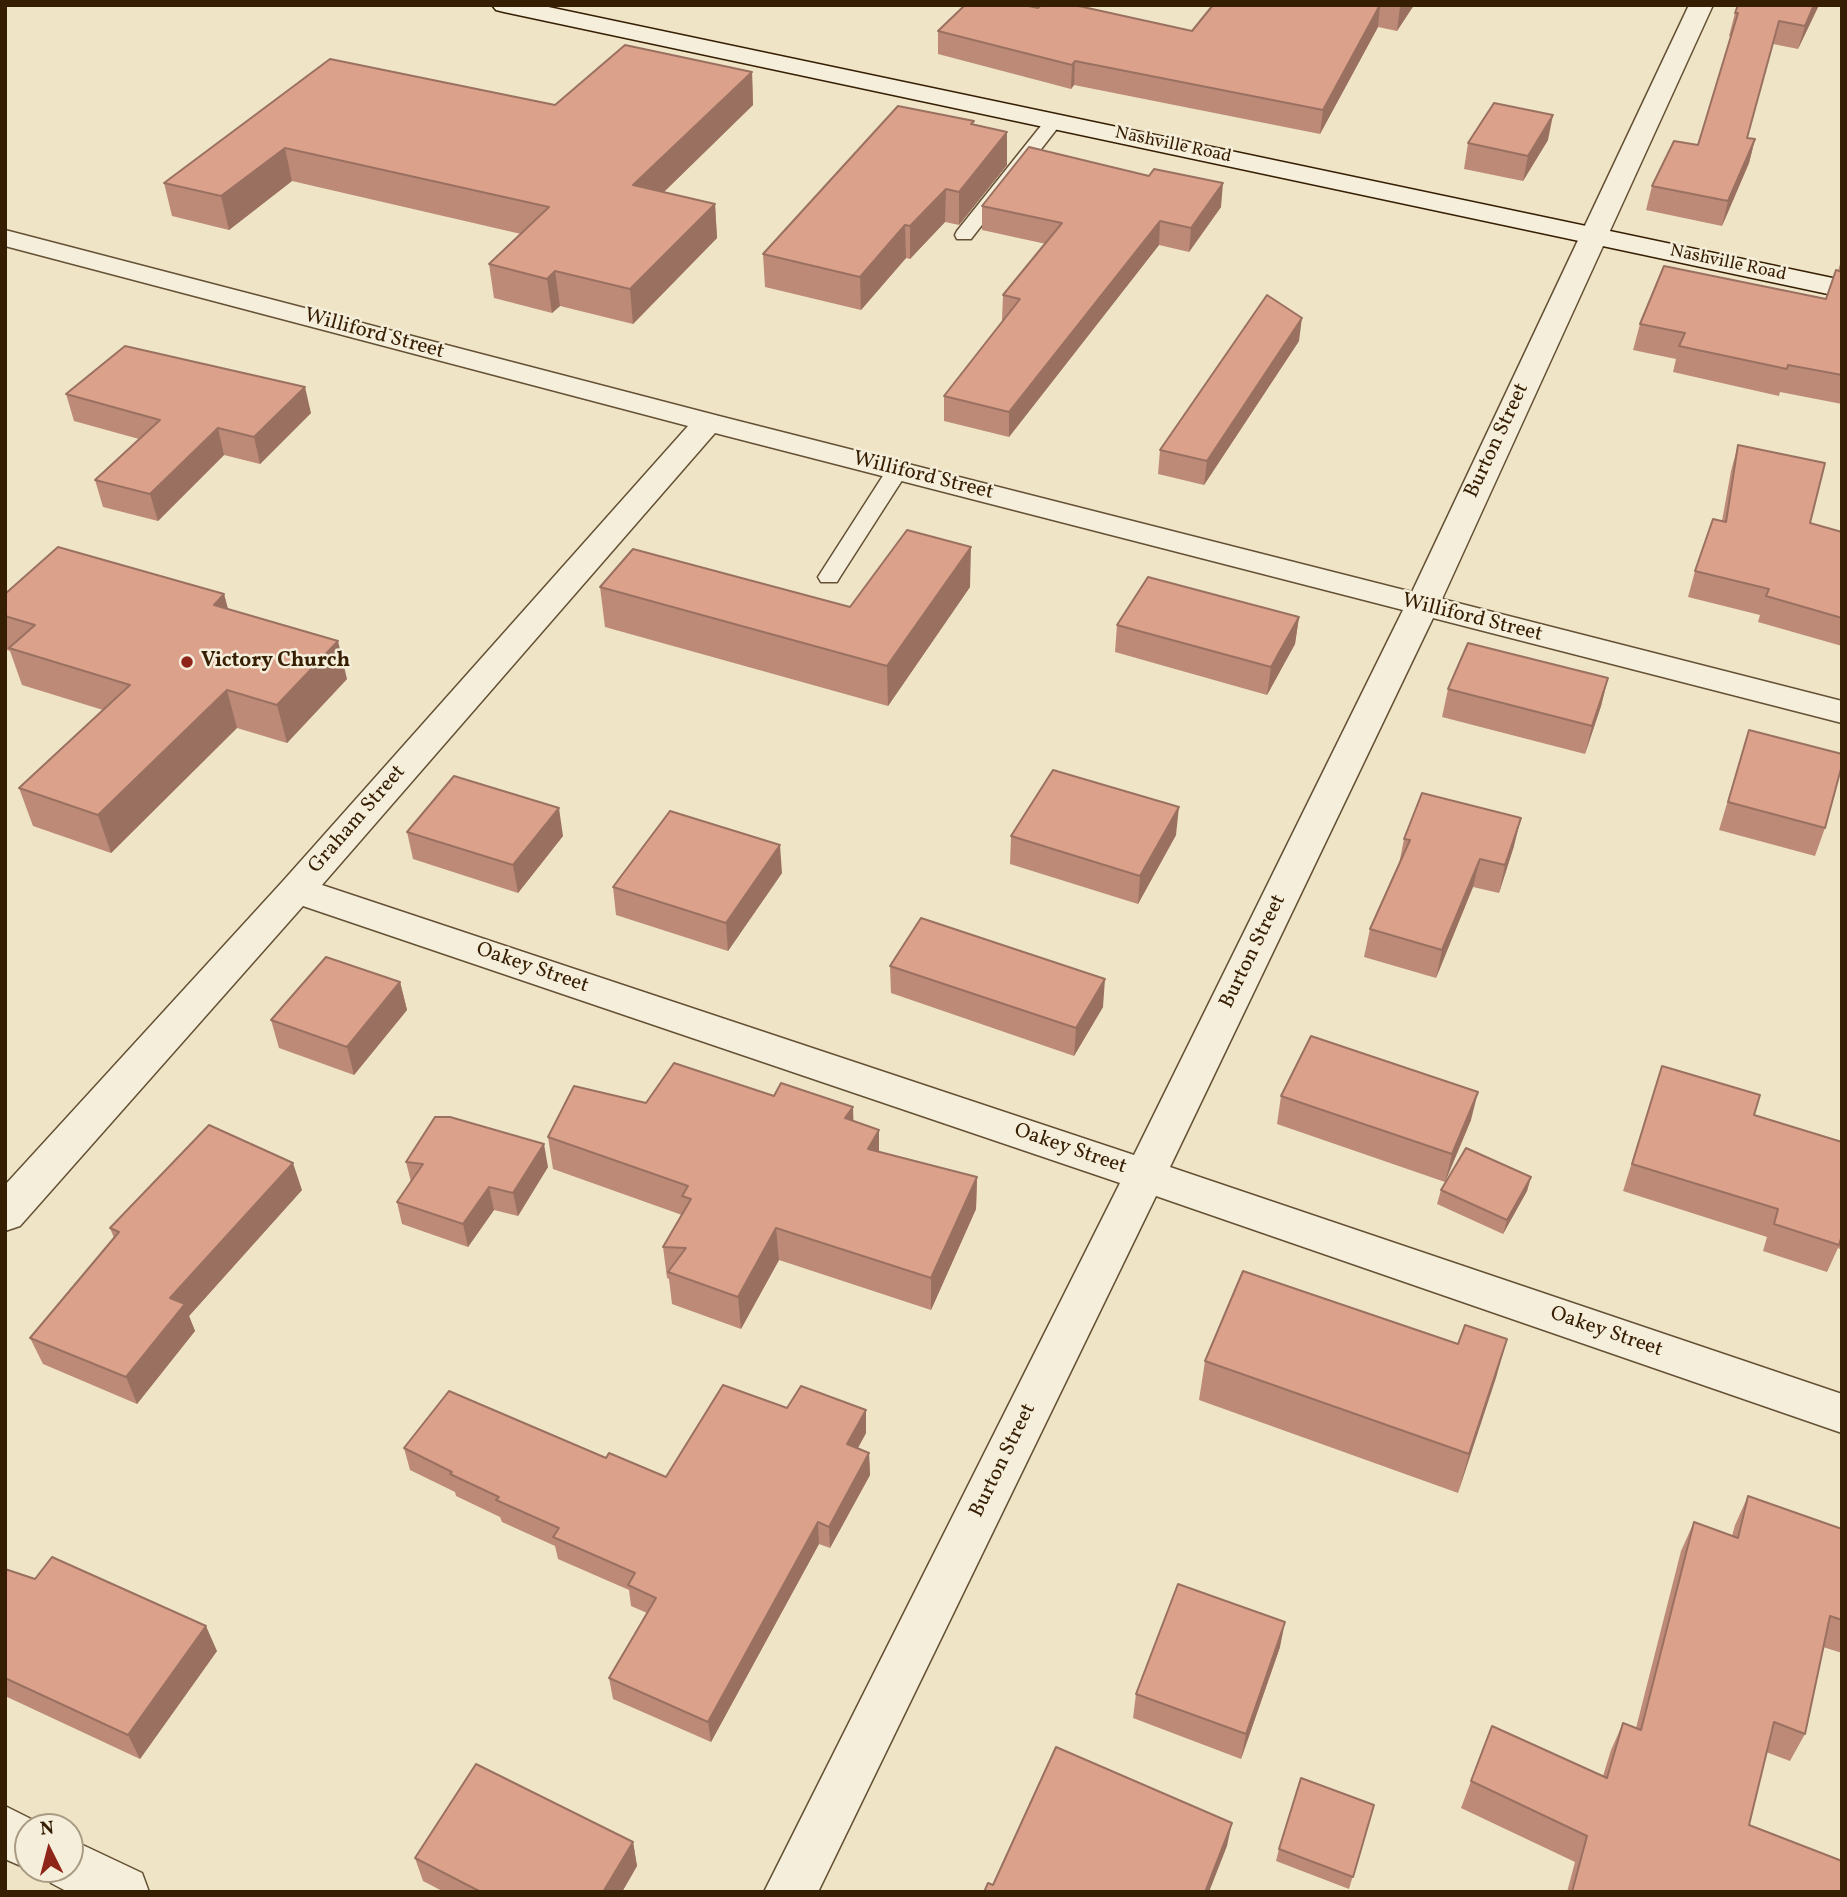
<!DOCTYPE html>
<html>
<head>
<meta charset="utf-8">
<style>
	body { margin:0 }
	#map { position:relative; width:1847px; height:1897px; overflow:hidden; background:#efe5c6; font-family:Vollkorn,serif }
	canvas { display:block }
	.frame { position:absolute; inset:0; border:7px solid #361e03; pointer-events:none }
	.north { position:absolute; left:14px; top:1813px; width:70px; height:70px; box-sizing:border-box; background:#f5eeda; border:2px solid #a99b84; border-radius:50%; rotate:354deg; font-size:19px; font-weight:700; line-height:28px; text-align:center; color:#361e03 }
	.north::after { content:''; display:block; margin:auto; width:24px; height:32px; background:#8f2418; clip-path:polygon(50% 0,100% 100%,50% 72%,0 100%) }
</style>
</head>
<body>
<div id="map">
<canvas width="1847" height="1897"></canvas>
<div class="frame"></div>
<div class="north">N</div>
</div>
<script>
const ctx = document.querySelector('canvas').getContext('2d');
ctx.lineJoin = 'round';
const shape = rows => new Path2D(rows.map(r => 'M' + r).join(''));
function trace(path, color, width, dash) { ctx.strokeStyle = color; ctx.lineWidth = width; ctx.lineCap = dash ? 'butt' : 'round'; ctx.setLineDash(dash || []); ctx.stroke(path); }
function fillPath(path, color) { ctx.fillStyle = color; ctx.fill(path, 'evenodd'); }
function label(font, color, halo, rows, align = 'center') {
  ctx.font = font + ' Vollkorn,serif'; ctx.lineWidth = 5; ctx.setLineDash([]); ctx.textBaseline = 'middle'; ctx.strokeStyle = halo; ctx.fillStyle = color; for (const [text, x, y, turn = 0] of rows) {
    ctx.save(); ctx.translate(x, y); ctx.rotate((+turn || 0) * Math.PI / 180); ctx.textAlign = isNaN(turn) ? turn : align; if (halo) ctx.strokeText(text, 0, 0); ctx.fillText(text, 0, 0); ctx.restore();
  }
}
const lane = shape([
	[1054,116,1063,121,971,239,957,239,955,235,957,231,1048,117,1054,116],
	[897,465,904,467,908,471,840,577,837,582,821,582,818,577,886,471,890,467,897,465]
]);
const street = shape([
	[1689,5,1713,5,1442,599,1842,701,1842,723,1433,618,1170,1167,1842,1394,1842,1433,1156,1196,818,1892,764,1892,1120,1183,303,906,20,1226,5,1231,5,1185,283,881,688,426,5,246,5,230,719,416,1412,592,1689,5],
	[715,433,1403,610,1134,1155,322,885,715,433],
	[5,1806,47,1827,28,1827,28,1869,5,1859,5,1806],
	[70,1839,142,1873,149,1892,68,1892,51,1883,45,1869,70,1869,70,1839]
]);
const secondary = shape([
	[492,5,539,5,1842,280,1842,297,504,12,496,10,492,5]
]);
const wall = shape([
	[1213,5,1414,5,1397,31,1378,27,1320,134,1074,85,1071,89,938,54,938,31,1038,8,1192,31],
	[1819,5,1798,49,1773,44,1747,138,1755,139,1749,163,1722,226,1646,210,1652,186,1698,145,1731,37,1729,36,1735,13],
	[330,59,555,105,752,72,753,105,664,192,715,204,717,238,633,324,560,306,552,313,494,298,489,264,521,234,292,181,229,230,172,216,164,183],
	[974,124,1007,132,1007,165,959,225,945,222,910,259,906,258,861,310,765,287,763,254],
	[1548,140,1523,181,1464,169,1468,143],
	[982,206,1221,207,1189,252,1159,245,1009,437,944,421,944,396,1004,320,1002,320,1003,295,1046,244,982,230],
	[1842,257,1842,404,1780,392,1779,396,1673,372,1676,359,1633,350,1640,324,1826,299,1838,271],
	[1299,341,1204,485,1158,474,1160,450],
	[66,394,311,413,260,464,224,455,158,521,103,507,95,480,139,439,74,421],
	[1738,445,1810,523,1842,532,1842,646,1758,622,1760,615,1688,597,1695,571,1722,521,1731,471],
	[600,587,850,607,970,587,888,706,605,627],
	[5,594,224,594,228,609,347,679,287,743,237,728,111,853,33,826,19,788,103,710,22,685,10,651,5,649],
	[1299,617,1295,644,1267,695,1115,652,1117,625],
	[1608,678,1601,706,1585,754,1442,717,1448,689],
	[1749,730,1825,828,1815,856,1719,830],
	[407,832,563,836,518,893,413,859],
	[1176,835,1138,904,1010,864,1011,836],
	[1404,839,1514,846,1499,893,1473,887,1436,978,1364,957,1370,929,1399,864],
	[782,873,728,951,616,915,613,887],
	[890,966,1103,1007,1074,1056,891,993],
	[400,982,407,1010,354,1075,279,1048,271,1020],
	[1662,1066,1754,1115,1842,1142,1842,1250,1838,1248,1827,1272,1763,1251,1767,1237,1623,1191],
	[774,1096,879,1130,879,1152,977,1177,976,1209,931,1310,779,1260,741,1329,672,1304,669,1279,667,1278,663,1247,682,1215,553,1169,548,1137,646,1103],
	[1281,1096,1471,1120,1445,1182,1277,1124],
	[406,1162,548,1167,518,1216,494,1210,468,1247,402,1224,397,1202,411,1182],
	[1531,1177,1527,1191,1503,1234,1437,1204,1441,1190],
	[302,1190,189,1316,195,1331,137,1404,43,1364,30,1338,114,1238,110,1228],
	[1507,1339,1458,1493,1199,1400,1205,1361,1458,1344],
	[787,1408,866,1433,858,1448,869,1453,870,1475,830,1548,819,1544,711,1742,613,1699,609,1678,647,1613,631,1606,629,1590,558,1559,555,1546,502,1522,500,1517,456,1496,455,1492,410,1470,404,1448,606,1458,666,1477],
	[1748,1496,1842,1529,1842,1653,1823,1647,1805,1734,1790,1761,1766,1752,1749,1825,1842,1892,1567,1892,1575,1862,1461,1808,1471,1781,1603,1776,1611,1750,1623,1723,1636,1728,1681,1551,1694,1522,1732,1536,1735,1525],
	[5,1569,35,1579,217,1651,140,1759,5,1696],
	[1280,1647,1241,1759,1133,1718,1136,1694],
	[1374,1805,1349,1889,1276,1861,1279,1849],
	[633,1842,637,1866,622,1892,444,1892,423,1881,415,1858]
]);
const shadedWall = shape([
	[1380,5,1378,27,1320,134,1323,110],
	[1402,5,1414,5,1397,31,1400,7],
	[1814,5,1819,5,1798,49,1805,26],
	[1075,61,1074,85,1071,89,1072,65],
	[752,72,753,105,636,219,633,185],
	[1553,115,1548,140,1523,181,1528,156],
	[1007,132,1007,165,959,225,959,192],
	[1755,139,1749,163,1722,226,1728,201],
	[285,148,292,181,229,230,221,196],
	[1223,183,1221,207,1189,252,1191,228],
	[946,189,945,222,910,259,910,226],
	[715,204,717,238,633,324,630,289],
	[1160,221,1159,245,1009,437,1009,412],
	[905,225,906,258,861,310,860,277],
	[555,271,560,306,552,313,547,279],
	[1302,318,1299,341,1204,485,1207,461],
	[305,387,311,413,260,464,254,437],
	[218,428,224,455,158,521,150,494],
	[971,547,970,587,888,706,887,666],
	[224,594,234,632,214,605],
	[1299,617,1295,644,1267,695,1271,667],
	[338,641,347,679,287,743,277,705],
	[1608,678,1601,706,1585,754,1592,726],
	[227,690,237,728,111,853,98,815],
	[1179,807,1176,835,1138,904,1140,876],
	[559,808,563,836,518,893,513,865],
	[1521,818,1514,846,1499,893,1505,865],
	[780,845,782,873,728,951,726,923],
	[1480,859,1473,887,1436,978,1442,950],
	[1105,979,1103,1007,1074,1056,1076,1028],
	[400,982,407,1010,354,1075,347,1047],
	[1478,1092,1471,1120,1445,1182,1452,1154],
	[853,1107,854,1139,845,1118],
	[879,1130,879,1162,868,1149],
	[544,1144,548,1167,518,1216,513,1193],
	[293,1163,302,1190,189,1316,195,1331,137,1404,126,1377,170,1298],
	[977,1177,976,1209,931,1310,931,1278],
	[1531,1177,1527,1191,1503,1234,1507,1220],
	[489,1187,494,1210,468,1247,463,1224],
	[776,1228,779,1260,741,1329,738,1297],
	[1507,1339,1496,1378,1458,1493,1469,1454],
	[866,1410,866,1433,848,1466,847,1444],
	[869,1453,870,1475,830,1548,829,1527],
	[818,1522,819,1544,711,1742,708,1722],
	[1285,1622,1280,1647,1241,1759,1246,1734],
	[206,1626,217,1651,140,1759,128,1735],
	[1232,1823,1227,1846,1209,1892,1205,1892],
	[633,1842,637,1866,622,1892,603,1892]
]);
const building = shape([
	[965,5,1024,5,1038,8,1041,5,1074,5,1192,31,1213,5,1380,5,1323,110,1075,61,1072,65,938,31,965,5],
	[1738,5,1814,5,1805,26,1779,21,1747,138,1755,139,1728,201,1652,186,1674,141,1698,145,1738,13,1735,13,1738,5],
	[625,45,752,72,633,185,715,204,630,289,555,271,547,279,489,264,549,207,285,148,221,196,164,183,330,59,555,105,625,45],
	[1494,103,1553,115,1528,156,1468,143,1494,103],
	[898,106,974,121,971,124,1007,132,959,192,946,189,910,226,905,225,860,277,763,254,898,106],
	[1029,147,1149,176,1154,169,1223,183,1191,228,1160,221,1009,412,944,396,1020,299,1003,295,1062,223,982,206,1029,147],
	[1664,266,1826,299,1836,270,1842,272,1842,375,1788,365,1787,369,1679,346,1685,333,1640,324,1664,266],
	[1267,295,1302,318,1207,461,1160,450,1267,295],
	[125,346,305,387,254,437,218,428,150,494,95,480,160,420,66,394,125,346],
	[1738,445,1825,463,1810,523,1842,532,1842,618,1766,596,1769,589,1695,571,1713,519,1726,522,1738,445],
	[907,530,971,547,887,666,600,587,633,549,850,607,907,530],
	[58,547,224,594,214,605,338,641,277,705,227,690,98,815,19,788,130,685,9,648,35,625,5,616,5,594,58,547],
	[1148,577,1299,617,1271,667,1117,625,1148,577],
	[1468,643,1608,678,1592,726,1448,689,1468,643],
	[1749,730,1842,754,1842,765,1825,828,1728,802,1749,730],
	[1053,770,1179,807,1140,876,1011,836,1053,770],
	[454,776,559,808,513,865,407,832,454,776],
	[1422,793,1521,818,1505,865,1480,859,1442,950,1370,929,1410,840,1404,839,1422,793],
	[670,811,780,845,726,923,613,887,670,811],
	[921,918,1105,979,1076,1028,890,966,921,918],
	[326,957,400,982,347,1047,271,1020,326,957],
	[1311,1036,1478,1092,1452,1154,1281,1096,1311,1036],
	[674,1063,774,1096,781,1083,853,1107,845,1118,879,1130,868,1149,977,1177,931,1278,776,1228,738,1297,668,1272,686,1248,663,1247,691,1199,682,1196,688,1186,548,1137,574,1086,646,1103,674,1063],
	[1662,1066,1760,1095,1754,1115,1842,1142,1842,1235,1839,1245,1774,1224,1778,1209,1632,1164,1662,1066],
	[435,1117,450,1117,544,1144,513,1193,489,1187,463,1224,397,1202,423,1164,406,1162,435,1117],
	[209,1125,293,1163,170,1298,185,1304,126,1377,30,1338,119,1232,110,1228,209,1125],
	[1466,1148,1531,1177,1507,1220,1441,1190,1466,1148],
	[1243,1271,1458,1344,1465,1325,1507,1339,1469,1454,1205,1361,1243,1271],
	[723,1385,787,1408,801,1386,866,1410,847,1444,869,1453,829,1527,818,1522,708,1722,609,1678,656,1598,628,1585,635,1573,553,1537,559,1528,496,1500,499,1497,450,1474,452,1472,404,1448,449,1391,606,1458,609,1453,666,1477,723,1385],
	[1748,1496,1842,1529,1842,1620,1830,1616,1805,1734,1774,1722,1749,1825,1842,1861,1842,1892,1572,1892,1587,1836,1471,1781,1492,1726,1607,1778,1623,1723,1641,1730,1694,1522,1738,1538,1748,1496],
	[52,1557,206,1626,128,1735,5,1678,5,1569,35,1579,52,1557],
	[1178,1584,1285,1622,1246,1734,1136,1694,1178,1584],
	[1056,1747,1232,1823,1205,1892,984,1892,988,1883,993,1885,1056,1747],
	[476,1764,633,1842,603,1892,481,1892,415,1858,476,1764],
	[1301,1778,1374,1805,1353,1877,1279,1849,1301,1778]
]);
const markers = [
	[187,662,7,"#8f2418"]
];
const farStreetnames = [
	["Nashville Road",1173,146,12],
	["Nashville Road",1728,264,12]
];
const streetNames = [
	["Williford Street",374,335,15],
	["Burton Street",1498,441,-65],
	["Williford Street",923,477,14],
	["Williford Street",1472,619,14],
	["Graham Street",358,820,-49],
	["Burton Street",1254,952,-64],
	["Oakey Street",532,969,19],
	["Oakey Street",1070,1150,19],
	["Oakey Street",1606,1333,19],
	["Burton Street",1004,1461,-64]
];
const poiNames = [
	["Victory Church",201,662]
];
trace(lane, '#645034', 3);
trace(street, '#645034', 3);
trace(secondary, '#361e03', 3);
fillPath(lane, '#f5eeda');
fillPath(street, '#f5eeda');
fillPath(secondary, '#f5eeda');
fillPath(wall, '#bd8a78');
fillPath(shadedWall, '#9a7161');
fillPath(building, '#dca18b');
trace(building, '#9a7161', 2);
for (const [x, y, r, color] of markers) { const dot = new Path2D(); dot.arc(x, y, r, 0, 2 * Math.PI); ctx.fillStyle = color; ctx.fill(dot); trace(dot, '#f5eeda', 2.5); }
label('18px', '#361e03', '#f5eeda', farStreetnames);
label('21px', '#361e03', '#f5eeda', streetNames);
label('bold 21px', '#361e03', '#f5eeda', poiNames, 'left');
</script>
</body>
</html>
